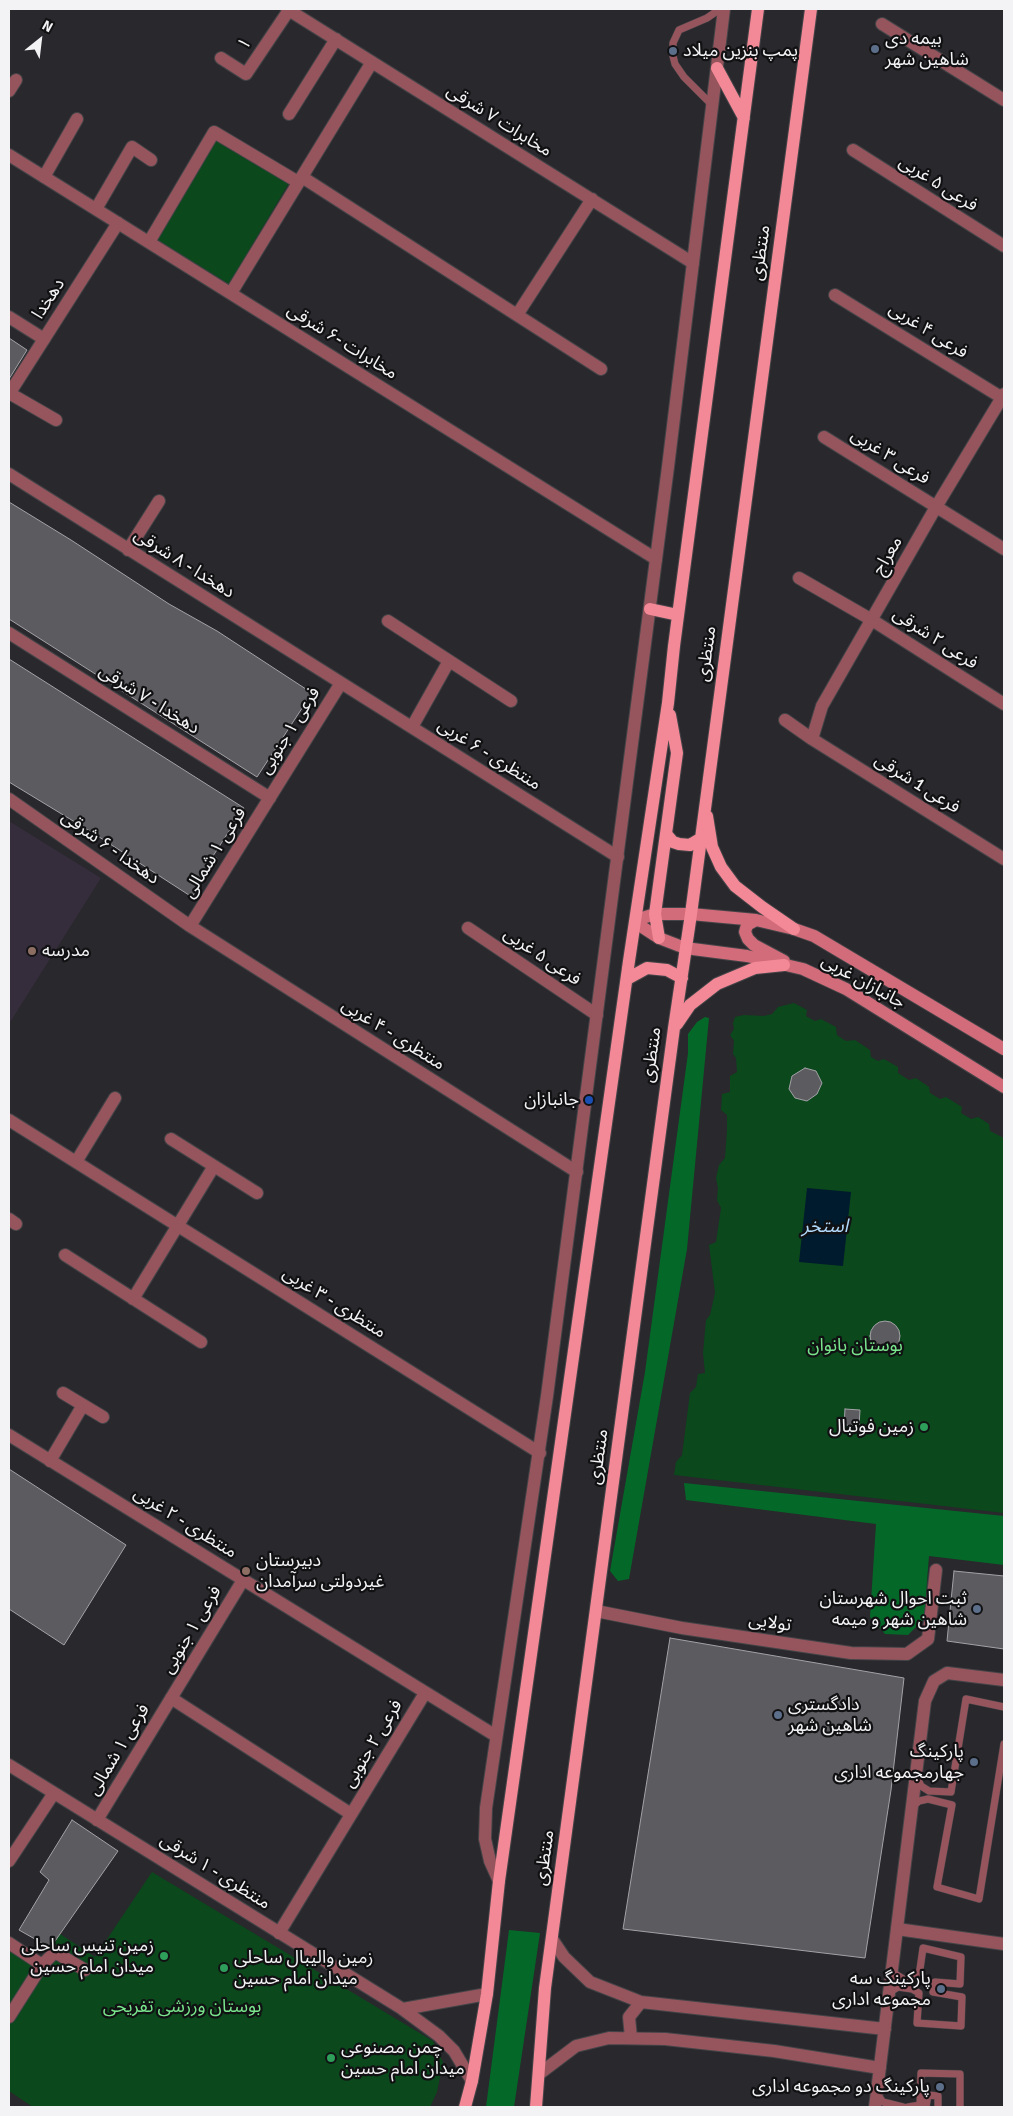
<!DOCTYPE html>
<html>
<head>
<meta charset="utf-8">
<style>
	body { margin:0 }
	#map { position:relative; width:1013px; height:2116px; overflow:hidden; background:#29282c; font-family:Signika,sans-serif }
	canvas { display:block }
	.frame { position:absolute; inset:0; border:10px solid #f3f3f5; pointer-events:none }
	.north { position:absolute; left:15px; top:15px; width:50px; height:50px; -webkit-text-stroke:4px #111113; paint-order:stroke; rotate:29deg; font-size:14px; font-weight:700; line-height:20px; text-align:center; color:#f3f3f5 }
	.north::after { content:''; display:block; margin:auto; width:18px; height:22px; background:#f3f3f5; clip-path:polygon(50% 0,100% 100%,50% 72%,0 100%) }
</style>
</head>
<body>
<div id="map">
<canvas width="1013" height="2116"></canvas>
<div class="frame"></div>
<div class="north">N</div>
</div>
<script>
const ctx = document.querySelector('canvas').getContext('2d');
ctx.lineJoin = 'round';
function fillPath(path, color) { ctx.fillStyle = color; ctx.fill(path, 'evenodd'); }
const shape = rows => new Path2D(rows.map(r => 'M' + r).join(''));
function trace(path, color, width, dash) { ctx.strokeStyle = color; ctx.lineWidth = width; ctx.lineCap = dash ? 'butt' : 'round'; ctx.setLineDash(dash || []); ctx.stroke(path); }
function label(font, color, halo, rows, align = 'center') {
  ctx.font = font + ' Signika,"Noto Sans Arabic",sans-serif'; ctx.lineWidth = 4.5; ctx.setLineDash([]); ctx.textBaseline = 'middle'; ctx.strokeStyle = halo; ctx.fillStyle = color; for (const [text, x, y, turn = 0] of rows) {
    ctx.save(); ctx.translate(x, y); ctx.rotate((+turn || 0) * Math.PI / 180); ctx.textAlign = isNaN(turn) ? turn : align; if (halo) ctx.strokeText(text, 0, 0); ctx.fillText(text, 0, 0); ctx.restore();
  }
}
const education = shape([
	[9,821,101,878,9,1024]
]);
const green = shape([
	[217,138,289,183,229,284,157,240],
	[794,1003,807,1010,806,1016,815,1021,821,1019,836,1027,837,1035,846,1041,855,1040,870,1050,871,1057,878,1061,884,1059,898,1067,898,1073,909,1080,916,1078,929,1087,930,1093,940,1099,946,1097,962,1107,961,1113,971,1119,978,1117,989,1124,990,1131,1004,1138,1004,1513,674,1475,676,1462,682,1455,690,1393,696,1387,698,1374,705,1373,703,1353,706,1320,710,1315,715,1293,709,1245,716,1242,721,1208,717,1200,718,1188,716,1178,719,1165,725,1158,727,1130,727,1115,721,1110,722,1094,730,1092,730,1076,737,1072,736,1058,733,1054,734,1041,730,1035,734,1029,733,1023,735,1017,744,1015,764,1016,772,1014,778,1007],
	[152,1872,433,2041,443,2062,437,2092,430,2107,33,2107,9,2091,9,2019,41,1963,60,1934,95,1957],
	[9,1945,41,1965,9,2016]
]);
const forest = shape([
	[705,1017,709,1018,687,1249,629,1579,618,1581,610,1571,645,1372,688,1053,688,1034,697,1022],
	[684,1483,1004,1516,1004,1565,929,1556,924,1619,908,1635,885,1634,870,1617,876,1524,686,1500],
	[509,1930,540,1933,514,2107,486,2107]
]);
const water = shape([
	[807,1188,851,1192,843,1266,799,1262]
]);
const building = shape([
	[9,338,27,350,9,379,9,338],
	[9,502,71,540,169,604,217,631,312,693,257,777,9,619,9,502],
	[9,659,244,808,213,856,217,858,192,897,93,833,9,782,9,659],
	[805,1068,816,1071,822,1083,817,1094,807,1101,795,1098,789,1089,792,1076,805,1068],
	'870 1336a15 15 0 1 1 30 0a15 15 0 1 1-30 0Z',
	[845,1409,860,1410,859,1426,844,1425,845,1409],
	[9,1469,126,1545,64,1645,9,1609,9,1469],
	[954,1571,1004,1576,1004,1649,947,1641,954,1571],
	[670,1638,904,1678,891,1790,865,1958,623,1929,670,1638],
	[72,1820,118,1851,53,1944,49,1947,19,1930,49,1880,40,1872,72,1820]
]);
const service = shape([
	[712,105,684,77,675,64,673,56,673,43,679,30,707,18,720,9],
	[917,1777,921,1786,929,1791,951,1792,966,1699,1004,1707],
	[912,1807,919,1801,928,1799,952,1805,937,1887,979,1899,1004,1744],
	[890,1992,898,1987,912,1989,919,1993,917,2023,961,2026,962,1997,933,1992,935,1982,960,1984,961,1957,923,1948,919,1976,905,1980,892,1972],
	[877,2094,883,2102,903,2107],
	[908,2107,920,2105,921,2073,960,2074,960,2107],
	[926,2107,928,2095,938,2096,938,2107]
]);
const minor = shape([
	[287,9,693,263],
	[882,24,1004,100],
	[221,58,246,74,289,10],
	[9,91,16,80],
	[289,114,336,39],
	[853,150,1004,246],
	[9,155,656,559],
	[44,177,77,119],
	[302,177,601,369],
	[96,209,132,147,151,160],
	[149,242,214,132,298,182],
	[231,293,372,62],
	[835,295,1004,399],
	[517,315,592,199],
	[9,317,44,339],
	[9,393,56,420],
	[824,437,1004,549],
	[9,474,618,857],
	[128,550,159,501],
	[799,578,872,620,1004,704],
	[388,621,511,701],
	[9,633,270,798],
	[785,720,812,739,1004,859],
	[412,727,449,661],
	[812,739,822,706,936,507,1004,394],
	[9,799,190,926,577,1172],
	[190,926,341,683],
	[468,928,597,1015],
	[9,1120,540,1453],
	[171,1139,257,1193],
	[76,1162,115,1098],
	[9,1219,16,1224],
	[65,1255,201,1342],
	[133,1299,214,1166],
	[63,1393,103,1417],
	[9,1435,496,1736],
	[50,1461,83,1405],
	[596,1611,682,1628,851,1653,907,1654,928,1639,936,1570],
	[171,1698,351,1814],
	[9,1765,401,2008,439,2036,454,2051,472,2081],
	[97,1820,243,1580],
	[9,1861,54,1793],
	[897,1929,1004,1944],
	[279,1933,425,1693],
	[9,1943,42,1965,9,2017],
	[42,1965,55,1952,85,1970],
	[403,2009,487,1994]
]);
const tertiary = shape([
	[9,394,118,223],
	[499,1881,490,1861,485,1839,486,1808,547,1396,668,467,724,9],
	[552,1939,564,1957,590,1982,641,2002,885,2029],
	[631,2038,629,2017,641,2002],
	[539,2074,576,2046,609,2038,665,2039,774,2051,880,2068],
	[875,2107,925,1701,934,1681,947,1673,1004,1680]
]);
const secondary = shape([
	[636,920,655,914,691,914,756,920,794,929,814,936,1004,1049],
	[756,920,747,925,745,932,748,939,754,945,784,961],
	[636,923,659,938,685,948,747,956,803,969,846,989,1004,1087]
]);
const primary = shape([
	[717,68,744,118],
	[650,609,678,615],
	[707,816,712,847,721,867,735,886,762,907,794,929],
	[666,834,673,842,679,844,690,845,700,839],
	[659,938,655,914,677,753,670,715],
	[627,979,647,968,667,970,682,978],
	[677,1024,690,1005,717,984,755,968,784,965],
	[465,2107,472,2081,487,1994,499,1881,629,961,668,703,674,646,758,9],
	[536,2107,545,1988,674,1028,691,914,811,9]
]);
const markers = [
	[875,49,5,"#5c6f8a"],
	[673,51,5,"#5c6f8a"],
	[32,951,5,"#8d6e63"],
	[589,1100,5,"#1a4fb4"],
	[924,1427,5,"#2e9e5b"],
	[246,1571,5,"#8d6e63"],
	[977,1609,5,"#5c6f8a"],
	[778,1715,5,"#5c6f8a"],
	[974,1762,5,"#5c6f8a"],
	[164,1956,5,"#2e9e5b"],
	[224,1968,5,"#2e9e5b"],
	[941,1989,5,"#5c6f8a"],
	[331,2058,5,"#2e9e5b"],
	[940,2087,5,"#5c6f8a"]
];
const poiNames = [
	["بیمه دی",885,39],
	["شاهین شهر",885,60],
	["پمپ بنزین میلاد",683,51],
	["مدرسه",42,951],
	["جانبازان",579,1100,"right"],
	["زمین فوتبال",914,1427,"right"],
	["دبیرستان",256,1561],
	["غیردولتی سرآمدان",256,1582],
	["ثبت احوال شهرستان",967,1599,"right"],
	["شاهین شهر و میمه",967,1620,"right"],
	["دادگستری",788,1705],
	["شاهین شهر",788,1726],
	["پارکینگ",964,1752,"right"],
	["جهارمجموعه اداری",964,1773,"right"],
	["زمین تنیس ساحلی",154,1946,"right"],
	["میدان امام حسین",154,1967,"right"],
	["زمین والیبال ساحلی",234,1958],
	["میدان امام حسین",234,1979],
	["پارکینگ سه",931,1979,"right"],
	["مجموعه اداری",931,2000,"right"],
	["چمن مصنوعی",341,2048],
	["میدان امام حسین",341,2069],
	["پارکینگ دو مجموعه اداری",930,2087,"right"]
];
const streetNames = [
	["۱",245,44,-56],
	["مخابرات ۷ شرقی",499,121,32],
	["فرعی ۵ غربی",938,184,32],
	["منتظری",761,253,-82],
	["دهخدا",49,299,-57],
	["فرعی ۴ غربی",928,331,32],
	["مخابرات -۶ شرقی",342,342,32],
	["فرعی ۳ غربی",890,457,32],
	["معراج",888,556,-60],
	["دهخدا - ۸ شرقی",184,564,32],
	["فرعی ۲ شرقی",935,639,33],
	["منتظری",707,654,-82],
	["دهخدا - ۷ شرقی",149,700,32],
	["فرعی ۱ جنوبی",290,731,-58],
	["منتظری - ۶ غربی",489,755,32],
	["فرعی 1 شرقی",917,784,32],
	["دهخدا - ۶ شرقی",110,848,35],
	["فرعی ۱ شمالی",215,853,-58],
	["فرعی ۵ غربی",542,957,34],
	["جانبازان غربی",863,982,29],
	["منتظری - ۴ غربی",393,1035,32],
	["منتظری",652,1055,-82],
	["منتظری - ۳ غربی",334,1303,32],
	["منتظری",599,1457,-82],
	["منتظری - ۲ غربی",185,1523,32],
	["تولایی",770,1623,8],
	["فرعی ۱ جنوبی",192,1630,-59],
	["فرعی ۲ جنوبی",373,1744,-59],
	["فرعی ۱ شمالی",119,1750,-59],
	["منتظری",545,1858,-82],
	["منتظری - ۱ شرقی",215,1872,32]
];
const parkNames = [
	["بوستان بانوان",855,1346],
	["بوستان ورزشی تفریحی",182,2007]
];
const waterNames = [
	["استخر",825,1227]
];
fillPath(education, '#352c3c');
fillPath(green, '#0b481c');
fillPath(forest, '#046928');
fillPath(water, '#001a2e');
fillPath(building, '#5c5c60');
trace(building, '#a2a2a7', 1);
trace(service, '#454448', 8);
trace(minor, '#454448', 14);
trace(tertiary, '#454448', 14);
trace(secondary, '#454448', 14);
trace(primary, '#454448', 14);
trace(service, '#96555d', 7);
trace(minor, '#96555d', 12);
trace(tertiary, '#96555d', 12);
trace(secondary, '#d26c7a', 12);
trace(primary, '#f38996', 12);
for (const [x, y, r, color] of markers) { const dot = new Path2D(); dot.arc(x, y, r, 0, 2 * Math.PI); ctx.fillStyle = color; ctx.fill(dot); trace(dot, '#111113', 2); }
label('18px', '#f3f3f5', '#111113', poiNames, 'left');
label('18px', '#f3f3f5', '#111113', streetNames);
label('18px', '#79e68d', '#111113', parkNames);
label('italic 19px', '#b1d9fb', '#111113', waterNames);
</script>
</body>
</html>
